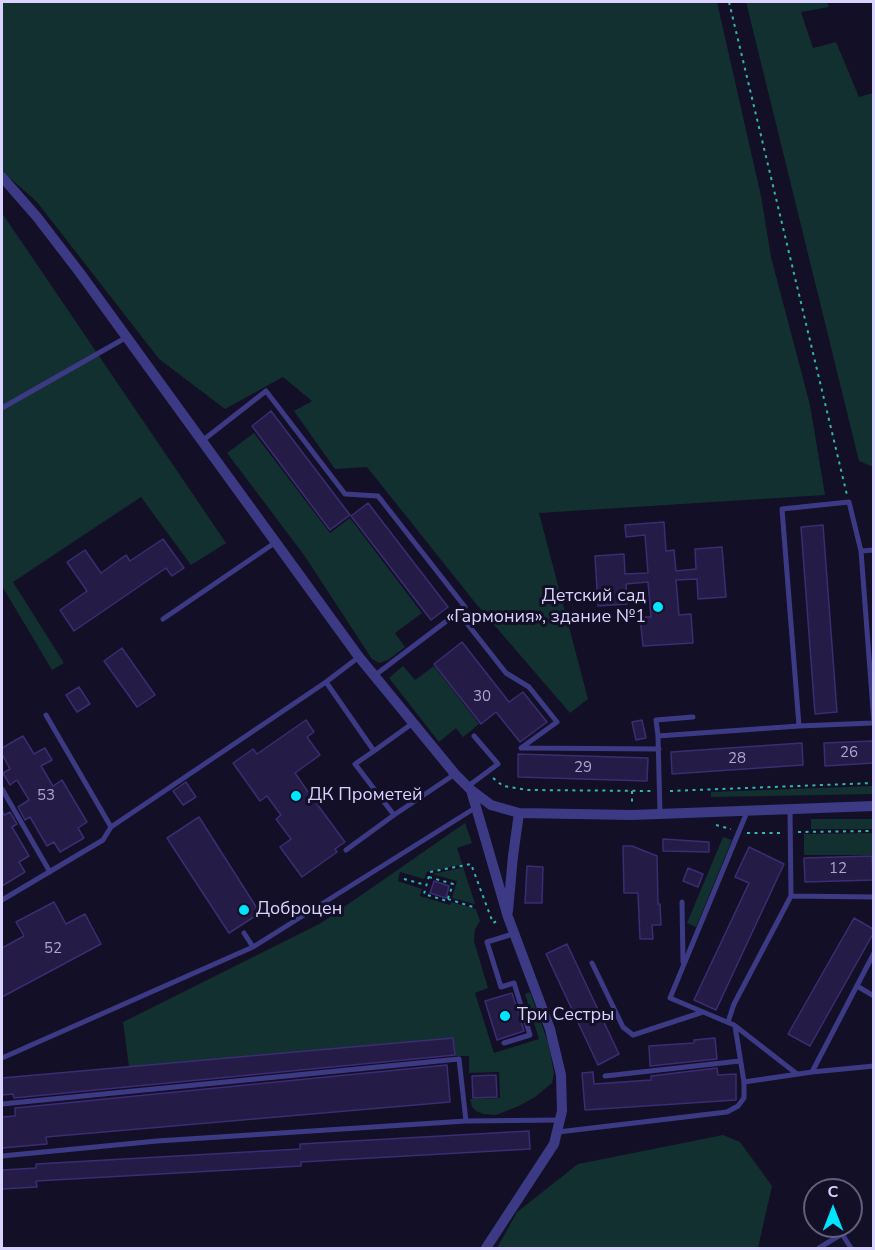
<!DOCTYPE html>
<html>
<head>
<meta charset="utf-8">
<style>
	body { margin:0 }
	#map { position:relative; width:875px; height:1250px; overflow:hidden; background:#130f26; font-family:"Nunito Sans",sans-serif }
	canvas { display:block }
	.frame { position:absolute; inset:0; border:3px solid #d9d4ff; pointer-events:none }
	.north { position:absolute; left:803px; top:1178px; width:60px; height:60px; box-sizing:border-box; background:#130f26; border:2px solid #625e7d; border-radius:50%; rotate:0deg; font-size:16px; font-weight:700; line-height:24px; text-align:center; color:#d9d4ff }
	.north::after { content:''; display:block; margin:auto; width:21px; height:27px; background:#00e5ff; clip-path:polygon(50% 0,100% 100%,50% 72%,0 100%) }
</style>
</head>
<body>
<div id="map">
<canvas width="875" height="1250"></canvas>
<div class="frame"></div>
<div class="north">С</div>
</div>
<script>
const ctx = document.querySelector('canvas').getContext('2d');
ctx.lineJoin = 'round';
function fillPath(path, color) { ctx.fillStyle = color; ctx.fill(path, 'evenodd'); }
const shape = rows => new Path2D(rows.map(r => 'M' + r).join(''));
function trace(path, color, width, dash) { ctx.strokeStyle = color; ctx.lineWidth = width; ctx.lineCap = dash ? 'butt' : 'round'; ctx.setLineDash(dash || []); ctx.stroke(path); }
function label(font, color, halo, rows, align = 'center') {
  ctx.font = font + ' "Nunito Sans",sans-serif'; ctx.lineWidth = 6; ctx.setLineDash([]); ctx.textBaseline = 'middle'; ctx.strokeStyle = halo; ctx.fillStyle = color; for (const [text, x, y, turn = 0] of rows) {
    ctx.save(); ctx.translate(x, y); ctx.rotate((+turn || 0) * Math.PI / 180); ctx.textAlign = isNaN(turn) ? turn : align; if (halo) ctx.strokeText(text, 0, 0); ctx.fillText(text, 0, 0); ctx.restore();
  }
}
const green = shape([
	[2,2,717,2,761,196,771,257,810,405,825,495,539,513,588,699,570,713,477,605,367,467,335,469,294,411,312,401,283,377,225,409,159,359,37,202,2,171],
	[746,2,827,2,829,7,801,12,813,48,836,42,859,97,873,93,873,467,859,461],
	[2,213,226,543,191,565,141,497,13,582,64,663,52,670,2,586],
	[254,433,330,533,350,518,422,613,395,633,405,647,388,660,379,663,372,659,304,555,227,453],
	[403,666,415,680,434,666,479,724,463,737,456,728,439,742,389,678],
	[873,786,873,794,711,797,711,792],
	[811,819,873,819,873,829,811,829],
	[465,823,472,843,457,848,475,904,452,898,457,881,432,874,461,868,460,865,427,872,424,879,400,872,398,881,422,889,420,896,450,905,451,902,476,909,480,921,475,929,474,941,488,988,475,993,494,1053,539,1039,525,994,530,992,549,1045,554,1074,552,1083,535,1097,519,1106,496,1115,483,1114,476,1111,472,1107,470,1099,500,1098,499,1072,469,1073,469,1056,455,1056,453,1038,129,1067,123,1022,321,923],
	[873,833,873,855,804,855,804,834],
	[723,837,732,840,696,927,687,923],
	[723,1135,740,1142,772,1186,758,1248,497,1248,517,1212,578,1164]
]);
const building = shape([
	[271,411,350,515,330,530,252,426,271,411],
	[368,503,448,607,431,620,351,516,368,503],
	[664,522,666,551,674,550,676,571,696,569,695,549,722,547,726,597,698,599,697,579,676,580,679,615,691,614,693,643,643,646,640,617,651,617,648,582,626,584,627,604,598,606,595,556,624,554,625,574,648,573,645,535,626,537,625,525,664,522],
	[823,525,837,712,815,714,801,527,823,525],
	[163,539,184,568,172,576,166,568,74,631,60,610,87,591,67,562,85,550,101,573,126,555,130,561,163,539],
	[462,642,509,702,523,692,547,722,520,742,496,712,481,724,434,664,462,642],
	[122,648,155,695,137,707,104,661,122,648],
	[79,687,90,704,77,712,66,695,79,687],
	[306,720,314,732,307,737,320,755,295,773,308,792,311,790,319,802,317,804,345,842,335,849,337,852,302,877,280,847,291,839,276,819,281,815,267,796,260,801,233,763,253,749,257,754,306,720],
	[642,720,646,738,636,740,632,722,642,720],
	[23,736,34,754,45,748,52,760,41,766,53,786,62,780,87,822,78,828,84,838,60,852,54,842,47,846,30,817,25,820,18,807,29,800,17,780,10,785,3,773,10,769,2,754,2,748,23,736],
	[873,741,873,763,825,766,824,743,873,741],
	[802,743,803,765,672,774,671,752,802,743],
	[518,754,648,758,647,781,518,777,518,754],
	[186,782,196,797,183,805,173,791,186,782],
	[2,810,4,815,10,812,17,824,12,827,29,856,19,862,25,872,2,886,2,810],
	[199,817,260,913,229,933,167,838,199,817],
	[663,839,709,842,709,852,663,851,663,839],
	[623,846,632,846,657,856,658,904,660,904,661,925,652,925,653,939,640,939,638,893,624,893,623,846],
	[749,847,784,864,716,1010,694,1000,749,883,735,877,749,847],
	[872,856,873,880,805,882,804,858,872,856],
	[527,866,543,867,542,903,525,903,527,866],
	[688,868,703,874,698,887,683,881,688,868],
	[434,881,449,886,446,898,430,893,434,881],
	[54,902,66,924,85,914,101,944,2,997,2,948,24,936,16,922,54,902],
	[854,918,873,929,873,934,810,1046,788,1034,854,918],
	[567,944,619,1054,598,1065,546,954,567,944],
	[512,993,524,1031,497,1040,485,1001,512,993],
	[453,1038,455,1055,14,1098,13,1094,2,1095,2,1078,453,1038],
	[715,1038,717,1059,650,1066,649,1046,694,1043,694,1040,715,1038],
	[447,1065,450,1102,46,1137,47,1144,2,1148,2,1117,15,1116,15,1108,447,1065],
	[717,1068,718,1075,736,1074,736,1100,585,1110,582,1073,593,1072,594,1084,651,1080,651,1076,717,1068],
	[496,1075,497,1097,473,1098,472,1076,496,1075],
	[529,1131,530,1149,301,1162,301,1166,36,1181,37,1187,2,1189,2,1170,36,1168,36,1164,300,1149,300,1144,529,1131]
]);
const path = shape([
	[729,2,847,495],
	[493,778,503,786,528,790,652,791],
	[632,791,632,802],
	[670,791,874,783],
	[716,825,731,829],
	[798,832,874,831],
	[747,833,781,833],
	[429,877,453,884,447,901,424,894,430,872,471,864,493,923,499,920],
	[404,879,426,885],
	[448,899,473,907]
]);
const service = shape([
	[2,408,127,337],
	[202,441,266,391,345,494,378,496,465,607,374,676],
	[861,551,874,550],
	[458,612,506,673,529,687,557,722,521,748],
	[163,619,276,542],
	[359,657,326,682,374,751,355,764,394,815,455,774],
	[46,715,111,827],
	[799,726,872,723],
	[658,736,656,720,693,717],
	[522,748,659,749],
	[374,751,413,723],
	[467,787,498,764,474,736],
	[2,789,50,872],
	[747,812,670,998,734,1025,797,1074],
	[660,813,658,736,799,726,782,509,849,502,861,551,874,723],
	[346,850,394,815],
	[791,896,874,897],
	[2,900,103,840,111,827,326,682],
	[682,902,683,962],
	[244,933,253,947,475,808],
	[592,963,623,1027,633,1035,703,1012],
	[857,986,874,996],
	[728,1022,734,1004,791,896,790,810],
	[504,1043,530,1035,514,983,501,987,487,942,513,934],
	[2,1058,253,947],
	[812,1072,874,953],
	[605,1076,740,1061],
	[744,1082,812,1072,874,1066],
	[2,1104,459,1059,466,1121],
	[558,1132,727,1112,738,1106,744,1098,744,1082,735,1026],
	[2,1156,157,1141,466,1121,559,1120],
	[819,1248,842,1234,851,1248]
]);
const minor = shape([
	[2,177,37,217,80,273,359,657,455,774,471,790,491,805,519,813,632,815,874,806],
	[471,790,508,917,550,1029,561,1075,562,1111,554,1144,486,1248],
	[508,911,513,856,519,813]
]);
const markers = [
	[658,607,6,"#00e5ff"],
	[296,796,6,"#00e5ff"],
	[244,910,6,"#00e5ff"],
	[505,1016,6,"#00e5ff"]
];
const numberNames = [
	["30",482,697],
	["26",849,753],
	["28",737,759],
	["29",583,768],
	["53",46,796],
	["12",838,869],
	["52",53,949]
];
const poiNames = [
	["Детский сад",646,597,"right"],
	["«Гармония», здание №1",646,618,"right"],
	["ДК Прометей",308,796],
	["Доброцен",256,910],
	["Три Сестры",517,1016]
];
fillPath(green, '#12302f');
fillPath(building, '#241b47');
trace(building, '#3b2d73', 1.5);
trace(path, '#2fb8b0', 2, [3, 4.5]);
trace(service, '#3d3a85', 5);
trace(minor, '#3d3a85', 10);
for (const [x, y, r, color] of markers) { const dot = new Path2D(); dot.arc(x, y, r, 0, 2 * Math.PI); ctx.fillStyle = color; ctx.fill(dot); trace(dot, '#130f26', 2); }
label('15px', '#aca6d1', null, numberNames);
label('18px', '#d9d4ff', '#130f26', poiNames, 'left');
</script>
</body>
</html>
